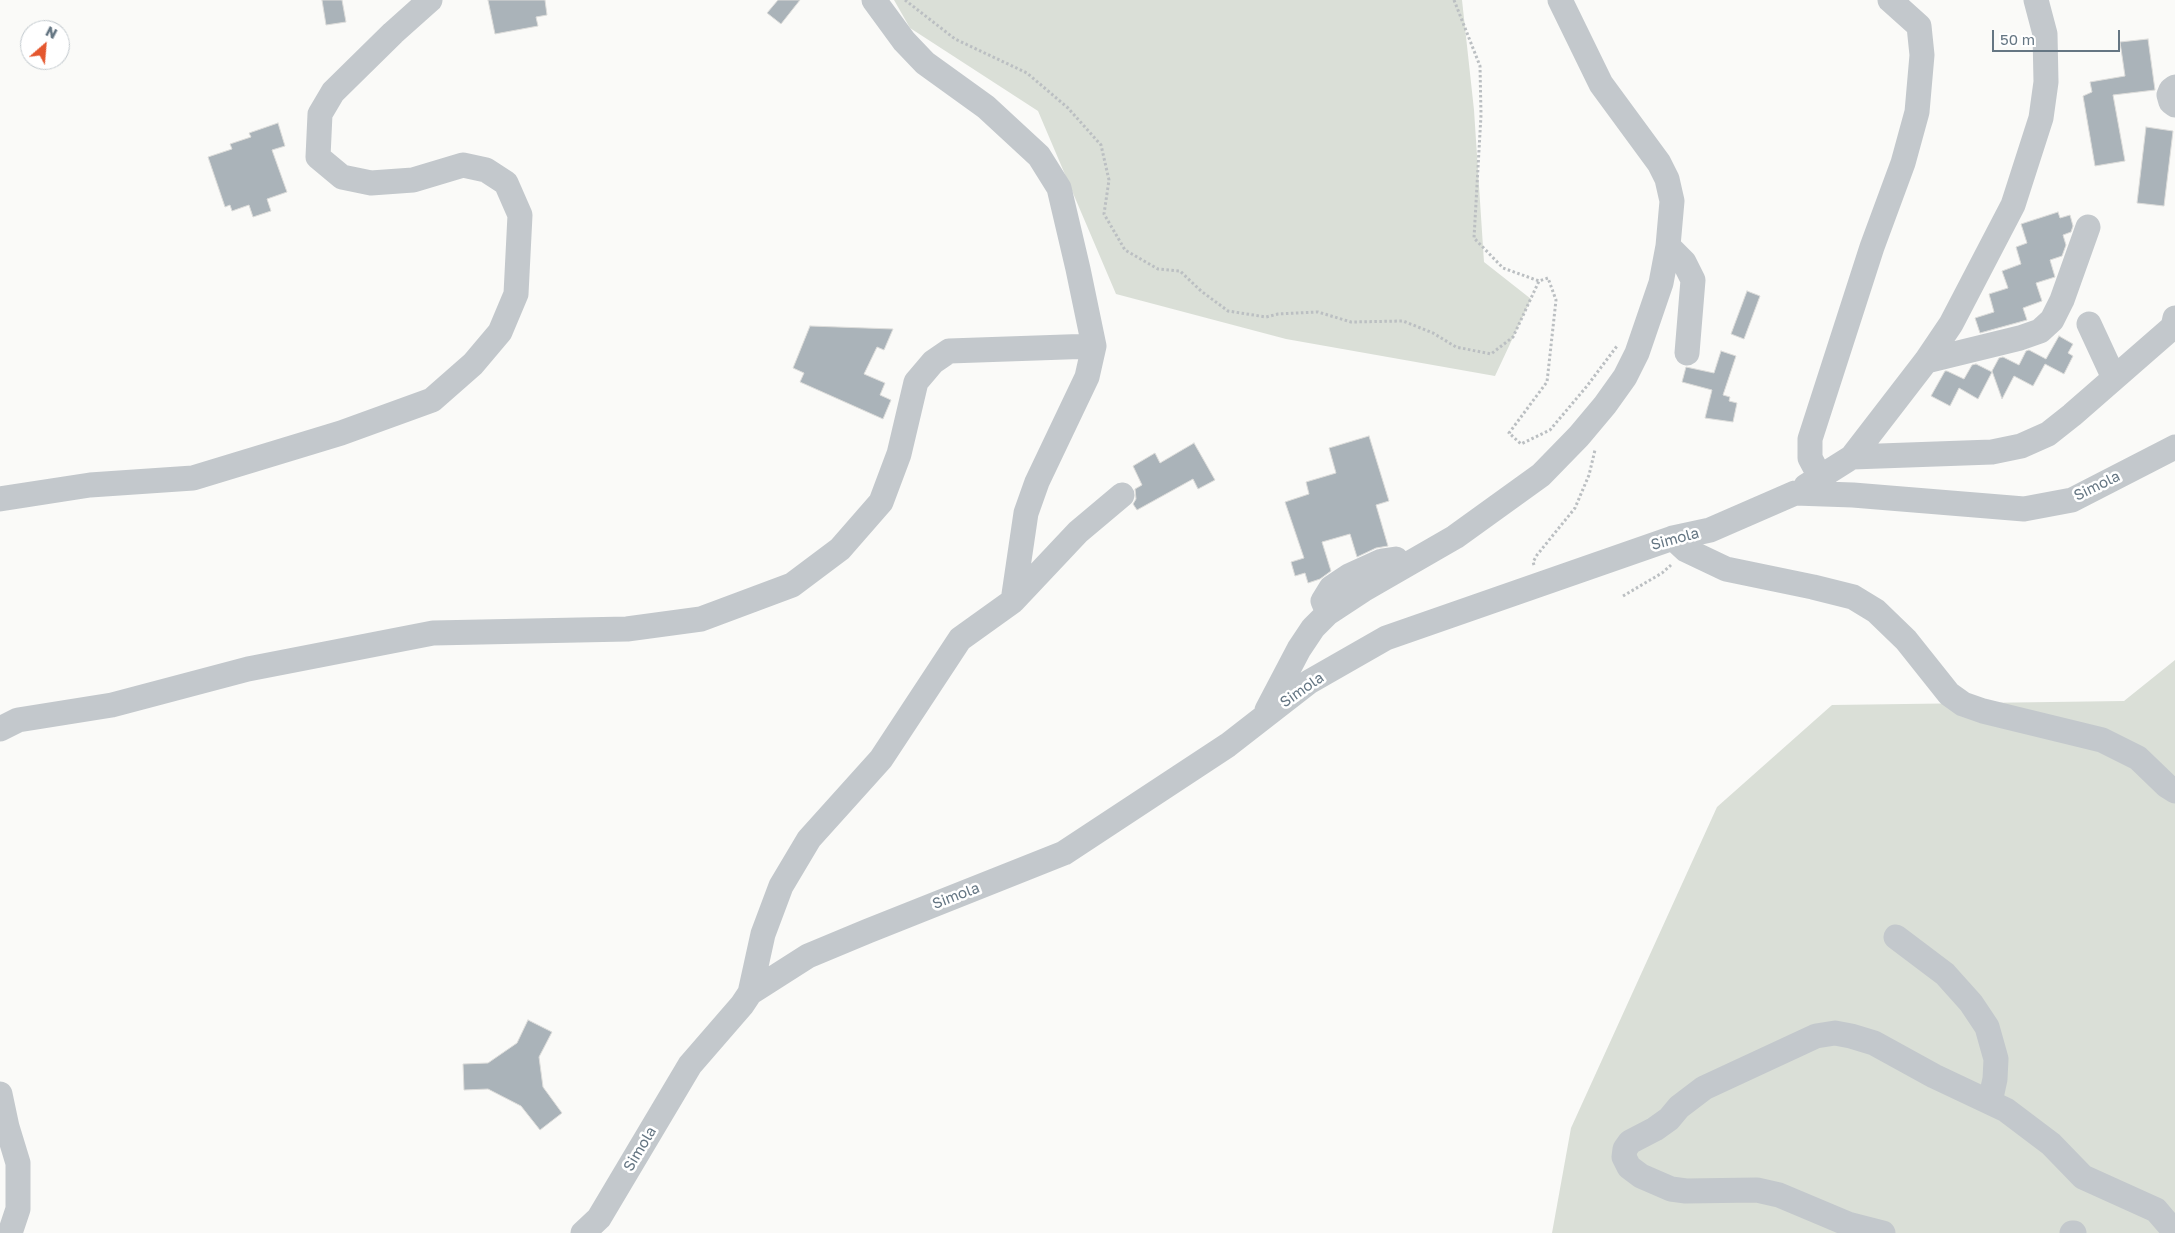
<!DOCTYPE html>
<html>
<head>
<meta charset="utf-8">
<style>
	body { margin:0 }
	#map { position:relative; width:2175px; height:1233px; overflow:hidden; background:#fafaf8; font-family:"Golos Text",sans-serif }
	canvas { display:block }
	.north { position:absolute; left:20px; top:20px; width:50px; height:50px; box-sizing:border-box; background:#fff; border:1px solid #c1c8cd; border-radius:50%; rotate:27deg; font-size:14px; font-weight:700; line-height:20px; text-align:center; color:#657683 }
	.north::after { content:''; display:block; margin:auto; width:18px; height:22px; background:#e4572e; clip-path:polygon(50% 0,100% 100%,50% 72%,0 100%) }
	.scale { position:absolute; left:1992px; top:30px; width:128px; height:22px; box-sizing:border-box; border:2px solid #657683; border-top:0; padding-left:6px; font-size:15px; line-height:18px; white-space:nowrap; color:#657683; -webkit-text-stroke:4px #fff; paint-order:stroke }
</style>
</head>
<body>
<div id="map">
<canvas width="2175" height="1233"></canvas>
<div class="north">N</div>
<div class="scale">50 m</div>
</div>
<script>
const ctx = document.querySelector('canvas').getContext('2d');
ctx.lineJoin = 'round';
function fillPath(path, color) { ctx.fillStyle = color; ctx.fill(path, 'evenodd'); }
const shape = rows => new Path2D(rows.map(r => 'M' + r).join(''));
function trace(path, color, width, dash) { ctx.strokeStyle = color; ctx.lineWidth = width; ctx.lineCap = dash ? 'butt' : 'round'; ctx.setLineDash(dash || []); ctx.stroke(path); }
function label(font, color, halo, rows, align = 'center') {
  ctx.font = font + ' "Golos Text",sans-serif'; ctx.lineWidth = 5; ctx.setLineDash([]); ctx.textBaseline = 'middle'; ctx.strokeStyle = halo; ctx.fillStyle = color; for (const [text, x, y, turn = 0] of rows) {
    ctx.save(); ctx.translate(x, y); ctx.rotate((+turn || 0) * Math.PI / 180); ctx.textAlign = isNaN(turn) ? turn : align; if (halo) ctx.strokeText(text, 0, 0); ctx.fillText(text, 0, 0); ctx.restore();
  }
}
const green = shape([
	[894,0,1462,0,1474,110,1484,262,1531,299,1495,376,1286,339,1116,294,1038,111,910,28],
	[2175,660,2175,1233,1552,1233,1571,1128,1717,807,1832,705,2124,701]
]);
const building = shape([
	[322,0,342,0,346,22,326,25,322,0],
	[488,0,545,0,547,15,536,17,538,26,495,34,488,0],
	[778,0,800,0,781,24,767,13,778,0],
	[2148,39,2155,90,2113,95,2125,161,2095,166,2083,96,2092,92,2090,82,2125,76,2120,42,2148,39],
	[278,123,285,146,272,150,287,192,267,199,271,211,253,217,249,205,232,211,230,205,225,207,208,157,232,149,230,144,251,137,249,133,278,123],
	[2146,127,2173,131,2164,206,2137,203,2146,127],
	[2058,212,2060,218,2070,215,2073,226,2071,232,2063,235,2066,245,2062,256,2050,260,2055,277,2036,283,2042,301,2023,308,2027,320,1980,333,1975,318,1994,312,1989,294,2008,288,2002,271,2021,264,2016,247,2027,243,2021,224,2058,212],
	[1747,291,1760,296,1744,339,1731,334,1747,291],
	[810,326,893,329,884,350,877,347,864,374,885,383,880,395,891,400,883,419,800,382,804,373,793,368,810,326],
	[2059,336,2073,344,2068,353,2073,356,2064,374,2045,364,2033,386,2014,376,2002,399,1992,371,1999,358,2003,357,2019,365,2026,351,2029,350,2046,359,2059,336],
	[1721,351,1736,356,1723,395,1730,397,1729,401,1737,403,1733,422,1705,418,1712,390,1682,382,1686,367,1714,373,1721,351],
	[1976,364,1992,372,1978,399,1959,388,1950,406,1931,396,1945,371,1947,371,1964,379,1972,365,1976,364],
	[1369,436,1389,501,1376,505,1388,546,1376,548,1357,557,1350,534,1322,542,1331,571,1320,579,1308,583,1305,573,1295,576,1291,562,1304,558,1285,502,1309,494,1306,482,1336,473,1329,448,1369,436],
	[1194,443,1215,480,1198,489,1193,479,1137,510,1133,504,1136,499,1135,489,1142,485,1133,466,1155,453,1160,463,1194,443],
	[528,1020,552,1032,539,1057,543,1087,562,1113,540,1130,521,1106,488,1089,464,1090,463,1064,488,1063,517,1043,528,1020]
]);
const path = shape([
	[905,0,955,39,1027,73,1068,108,1101,145,1109,180,1104,214,1125,250,1158,269,1180,271,1201,291,1228,311,1266,317,1278,314,1318,312,1351,322,1403,321,1433,333,1456,347,1491,354,1513,337,1539,281],
	[1454,0,1480,66,1481,115,1474,238,1503,268,1539,281,1548,278,1556,300,1547,382,1509,433,1521,444,1550,430,1587,386,1617,346],
	[1534,565,1533,562,1537,555,1575,508,1589,475,1595,450],
	[1623,596,1662,573,1671,565]
]);
const minor = shape([
	[874,0,904,41,925,63,986,107,1039,156,1059,188,1078,269,1094,346,1087,377,1037,482,1026,513,1013,601],
	[2175,87,2171,90,2169,95,2171,102,2175,105],
	[1668,246,1684,262,1693,280,1687,353],
	[2089,324,2114,378],
	[1926,361,2020,338,2040,331,2052,320,2062,300,2088,227],
	[1852,457,1926,361,1951,324,2013,205,2041,118,2046,82,2045,34,2036,0],
	[1820,477,1810,458,1810,439,1872,247,1903,163,1917,112,1922,55,1919,26,1890,0],
	[1806,486,1852,457,1992,452,2021,446,2048,434,2072,415,2173,327,2175,318],
	[0,499,90,485,193,478,341,433,432,400,473,364,500,332,516,294,520,215,506,183,486,170,463,165,413,180,371,183,342,177,318,157,320,114,333,92,393,33,430,0],
	[1673,538,1686,550,1726,569,1813,587,1853,597,1876,611,1906,640,1949,694,1963,704,1983,711,2102,740,2138,758,2167,786,2175,791],
	[1328,613,1323,601,1331,588,1349,576,1382,561,1396,559],
	[1267,710,1299,649,1313,628,1328,613,1363,590,1455,537,1541,475,1579,436,1605,405,1625,377,1637,353,1661,283,1668,246,1672,201,1667,179,1659,163,1601,84,1560,0],
	[0,729,18,720,112,705,248,669,433,633,627,629,701,619,792,585,840,549,881,502,899,454,916,382,933,362,949,351,1094,346],
	[1896,937,1945,974,1971,1003,1987,1027,1996,1059,1995,1079,1990,1102],
	[750,993,763,934,781,886,809,839,881,759,960,639,1013,601,1078,532,1122,495],
	[0,1094,7,1127,18,1163,18,1209,10,1233],
	[583,1233,599,1218,690,1065,742,1005,750,993,808,956,868,931,1064,853,1228,745,1309,682,1386,638,1673,538,1710,530,1795,493,1853,495,2024,509,2072,500,2175,447],
	[1883,1233,1848,1224,1779,1195,1757,1190,1686,1191,1671,1189,1641,1176,1629,1167,1624,1157,1625,1149,1630,1142,1655,1129,1669,1119,1679,1107,1704,1088,1816,1036,1835,1033,1851,1036,1874,1043,1934,1076,2006,1110,2051,1144,2083,1177,2156,1210,2175,1232],
	[2072,1233,2074,1233]
]);
const streetNames = [
	["Simola",2097,486,-26],
	["Simola",1675,539,-15],
	["Simola",1302,690,-35],
	["Simola",956,896,-21],
	["Simola",640,1149,-59]
];
fillPath(green, '#dadfd7');
fillPath(building, '#aab3b9');
trace(building, '#dcdcda', 1);
trace(path, '#bbbfc2', 3, [2.5, 2.5]);
trace(minor, '#c3c8cc', 25);
label('15px', '#657683', '#fff', streetNames);
</script>
</body>
</html>
